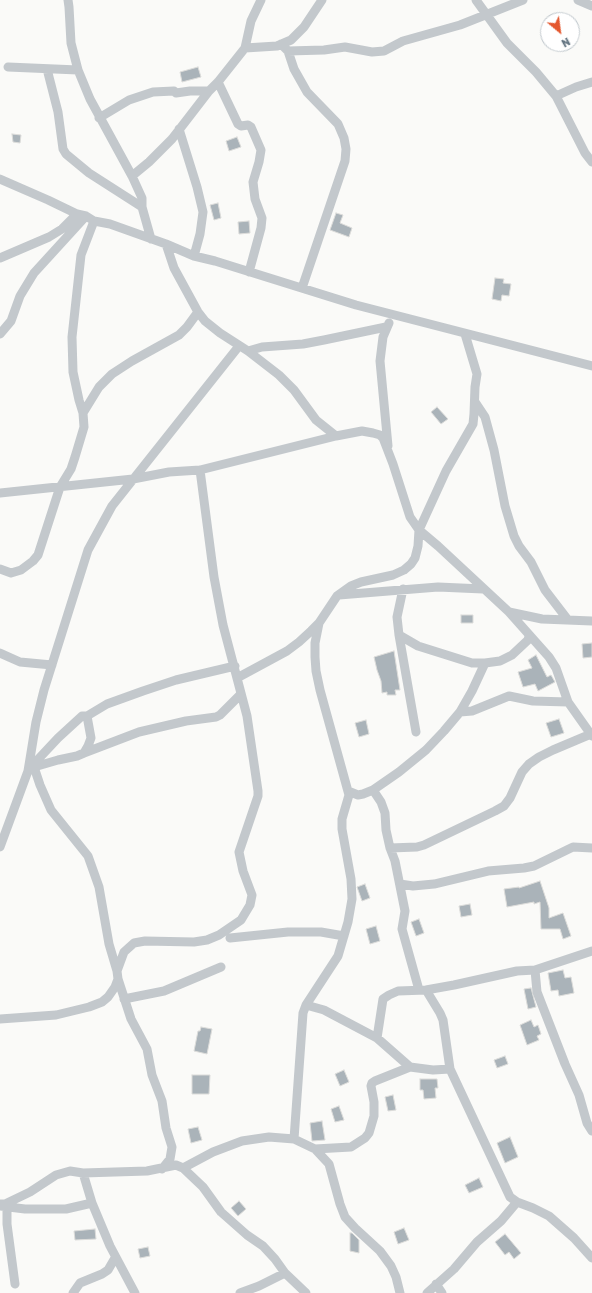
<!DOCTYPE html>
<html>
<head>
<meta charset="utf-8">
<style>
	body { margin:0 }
	#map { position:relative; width:592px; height:1293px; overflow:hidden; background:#fafaf8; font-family:Rubik,sans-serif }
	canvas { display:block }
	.north { position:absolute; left:540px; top:12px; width:40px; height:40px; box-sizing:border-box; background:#fff; border:1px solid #c1c8cd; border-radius:50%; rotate:151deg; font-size:11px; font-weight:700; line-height:16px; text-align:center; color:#657683 }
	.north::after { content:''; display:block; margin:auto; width:14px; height:18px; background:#e4572e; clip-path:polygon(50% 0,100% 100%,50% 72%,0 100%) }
</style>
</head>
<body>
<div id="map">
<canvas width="592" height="1293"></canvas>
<div class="north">N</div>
</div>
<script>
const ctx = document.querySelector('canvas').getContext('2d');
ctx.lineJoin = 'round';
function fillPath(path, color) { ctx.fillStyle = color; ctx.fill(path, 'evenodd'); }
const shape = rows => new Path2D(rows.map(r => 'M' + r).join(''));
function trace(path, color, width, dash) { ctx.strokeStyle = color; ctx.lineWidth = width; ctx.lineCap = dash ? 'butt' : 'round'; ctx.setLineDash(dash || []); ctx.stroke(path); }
const building = shape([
	[198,67,201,77,182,82,180,72,198,67],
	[12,134,21,135,20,143,13,142,12,134],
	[237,137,241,147,229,151,226,141,237,137],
	[218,203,221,218,214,220,210,205,218,203],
	[336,213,343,215,340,223,352,228,349,237,330,230,336,213],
	[249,221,250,233,239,234,238,222,249,221],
	[495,278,504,279,503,283,511,284,509,296,502,295,501,301,492,299,495,278],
	[437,407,448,419,441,424,431,412,437,407],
	[461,615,473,615,473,623,461,623,461,615],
	[592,643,592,657,583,658,582,644,592,643],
	[394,651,400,690,395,690,396,695,387,695,387,692,382,693,381,681,377,670,374,657,394,651],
	[536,655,547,677,551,675,555,682,538,691,535,684,523,687,518,672,532,668,528,660,536,655],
	[559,719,564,733,551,737,546,723,559,719],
	[366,720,369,734,359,737,355,723,366,720],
	[540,881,549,908,549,918,563,913,571,936,563,939,560,929,541,929,540,902,534,904,534,902,507,907,504,889,519,887,519,888,540,881],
	[365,884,370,898,362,901,357,887,365,884],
	[470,904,472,915,461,917,459,906,470,904],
	[419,919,424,933,416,936,411,922,419,919],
	[376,926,380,941,370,944,366,929,376,926],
	[563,970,565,978,571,977,574,993,559,996,558,990,551,991,548,973,563,970],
	[531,988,536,1007,528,1009,524,989,531,988],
	[531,1020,534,1027,538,1025,541,1034,537,1036,539,1040,527,1045,520,1025,531,1020],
	[201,1027,212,1029,207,1054,194,1051,198,1031,200,1031,201,1027],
	[505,1056,508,1064,497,1068,494,1060,505,1056],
	[344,1070,349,1082,340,1086,335,1074,344,1070],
	[192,1075,210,1075,209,1094,192,1094,192,1075],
	[420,1079,437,1079,438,1088,435,1088,436,1098,424,1099,423,1090,420,1090,420,1079],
	[393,1095,396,1110,388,1111,385,1097,393,1095],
	[339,1106,344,1120,335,1122,331,1109,339,1106],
	[322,1121,325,1140,312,1141,310,1123,322,1121],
	[198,1127,202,1140,191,1143,188,1129,198,1127],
	[510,1137,518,1157,505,1163,497,1143,510,1137],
	[479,1178,483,1187,469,1193,465,1185,479,1178],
	[239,1201,246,1209,238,1216,231,1208,239,1201],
	[404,1228,409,1240,398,1244,394,1232,404,1228],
	[95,1229,96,1239,75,1240,74,1231,95,1229],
	[350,1233,352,1233,359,1240,359,1253,350,1251,350,1233],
	[505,1234,521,1253,514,1259,509,1252,505,1255,495,1242,505,1234],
	[148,1247,150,1256,140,1258,138,1249,148,1247]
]);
const minor = shape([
	[68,0,69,7,71,43,78,70,90,99,132,176],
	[476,0,507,43,536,72,556,96,585,153,592,162],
	[578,0,592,6],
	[281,44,288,51,294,69,307,92,338,124,344,138,346,149,345,161,302,288],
	[245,48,277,46,291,40,304,27,322,0],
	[288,51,324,50,345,47,372,52,384,51,403,41,460,25,523,0],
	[8,67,78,70],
	[47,69,58,112,63,149,66,154,89,173,142,207],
	[218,82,238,124,241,126,248,125,251,127,261,150,259,162,253,182,255,199,262,218,261,228,249,272],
	[556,96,576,87,592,82],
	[99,118,129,100,153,92,174,91,176,93,190,91,209,91],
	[179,129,197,187,203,212,200,234,194,256],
	[0,179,48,200,77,214,86,216,94,221,110,224,166,244,194,256,215,261,356,305,592,366],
	[151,239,142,207,142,198,132,176,149,162,172,139,209,91,218,82,245,48,251,21,261,0],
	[166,244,174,268,198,312,205,321,220,333,248,351,279,375,294,390,316,420,336,436,362,431,373,433,380,435,383,438,393,464,410,517,419,530,438,546,509,612,549,657,556,668,568,702,592,736],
	[0,258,49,237,62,229,77,214],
	[0,334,11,321,20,296,34,273,86,216],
	[248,351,262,347,303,344,324,340,386,327],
	[475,402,485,417,494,450,505,506,514,536,519,546,531,562,545,590,568,620],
	[83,413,79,400,73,372,72,337,81,255,94,221],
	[388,446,380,361,383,337,389,323],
	[0,493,133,479,169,472,200,470,336,436],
	[0,569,11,573,21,570,33,561,38,555,60,487,71,469,75,457,84,427,83,413,99,387,112,374,132,361,179,335,187,327,198,312],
	[403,589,397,617,399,635,416,732],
	[339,595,438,587,483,589],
	[509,612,542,619,592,621],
	[399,635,418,646,472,663,485,663,500,661,512,655,528,640,529,636],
	[0,653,20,662,52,665],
	[237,678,287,651,299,642,311,631,319,623,337,596,351,586,361,582,393,575,404,570,411,564,415,558,418,546,419,530,446,471,473,424,474,414,475,387,477,374,465,334],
	[460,712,472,711,509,696,533,701,568,702],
	[84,753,139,732,186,721,216,717,220,715,241,694],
	[33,764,34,767,58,760,77,756,84,753,88,746,91,738,87,716],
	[34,767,40,785,51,810,88,856,99,887,109,944,117,971],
	[29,769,58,738,82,716,87,716,107,704,143,691,176,680,235,666],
	[373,790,381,802,385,813,386,830,390,848,395,861,405,911,402,929,419,990],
	[348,791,358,795,363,794,373,790,399,772,426,750,444,731,460,712,472,691,485,663],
	[0,847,28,771,36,722,44,690,88,550,112,506,239,346],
	[390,848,417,847,424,845,495,811,504,806,510,798,522,772,529,764,539,757,553,750,591,734],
	[400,884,413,886,434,884,488,871,524,868,534,866,573,847,592,848],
	[230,938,288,932,321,932,344,936],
	[535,970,537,992,565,1064,579,1095,587,1123,592,1131],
	[426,990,440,1013,443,1020,450,1069,510,1197,517,1202,533,1208,549,1216,574,1238,592,1258],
	[124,999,164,991,221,967],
	[306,1005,324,1010,377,1038,410,1067,433,1070,450,1069],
	[0,1019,56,1015,89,1007,102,1002,108,997,115,987,118,979],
	[377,1038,383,999,389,995,398,991,426,990,454,985,517,971,535,970,592,951],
	[294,1139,303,1013,306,1005,338,956,348,922,352,899,351,879,342,829,342,819,349,795,320,690,316,671,315,657,315,643,319,623],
	[315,1149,351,1147,365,1138,369,1133,374,1116,374,1102,371,1086,372,1083,375,1081,410,1067],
	[183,1168,213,1152,242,1141,269,1137,294,1139,315,1149,329,1164,340,1204,345,1217,355,1228,380,1251,391,1266,396,1277,400,1293],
	[162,1169,170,1159,172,1147,166,1128,162,1101,152,1075,147,1049,131,1019,118,979,117,971,124,952,134,943,145,941,194,942,207,940,219,935,241,920,250,905,252,895,243,871,239,852,258,796,258,791,247,716,223,625,214,577,200,470],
	[83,1173,92,1203,110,1246,135,1293],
	[0,1204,5,1204,30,1192,56,1175,70,1171,83,1173,147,1171,176,1165,183,1168,203,1187,221,1212,247,1235,263,1246,275,1259,285,1273,306,1293],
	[0,1206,25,1209,66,1209,92,1203],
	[7,1207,7,1224,15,1284],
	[436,1284,442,1293],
	[73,1293,80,1283,102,1274,108,1270,115,1258],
	[240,1293,259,1286,285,1273],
	[427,1293,454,1269,477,1242,501,1221,517,1202]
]);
fillPath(building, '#aab3b9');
trace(building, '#dcdcda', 1);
trace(minor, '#c3c8cc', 9);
</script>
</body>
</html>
